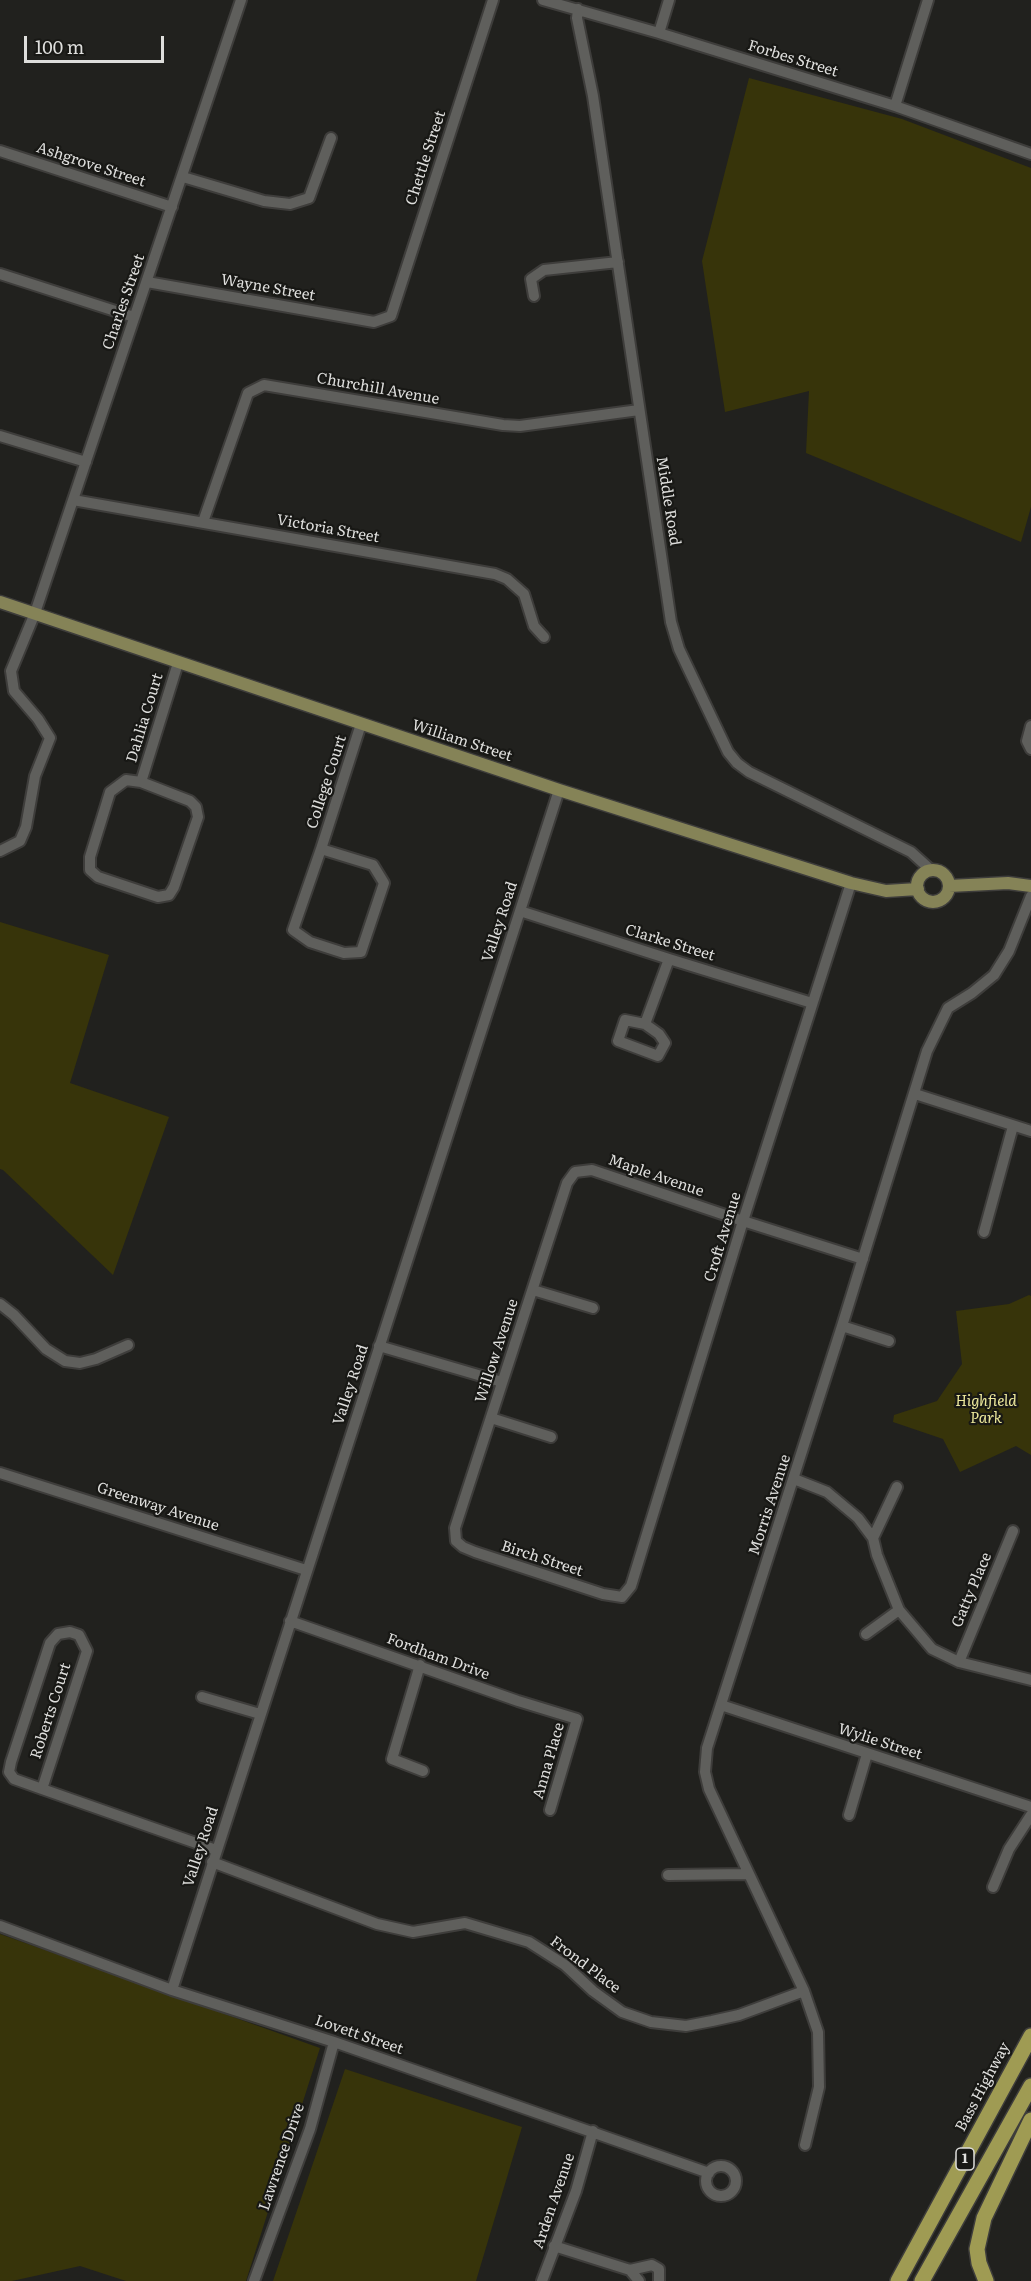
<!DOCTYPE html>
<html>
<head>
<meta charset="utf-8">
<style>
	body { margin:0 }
	#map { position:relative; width:1031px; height:2281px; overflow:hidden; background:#21211e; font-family:Literata,serif }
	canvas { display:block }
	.scale { position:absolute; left:24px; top:36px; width:140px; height:27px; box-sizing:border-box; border:3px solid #dededc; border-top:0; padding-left:8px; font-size:18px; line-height:21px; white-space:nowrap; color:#dededc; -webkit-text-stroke:4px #181815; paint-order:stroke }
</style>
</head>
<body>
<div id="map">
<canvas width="1031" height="2281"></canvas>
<div class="scale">100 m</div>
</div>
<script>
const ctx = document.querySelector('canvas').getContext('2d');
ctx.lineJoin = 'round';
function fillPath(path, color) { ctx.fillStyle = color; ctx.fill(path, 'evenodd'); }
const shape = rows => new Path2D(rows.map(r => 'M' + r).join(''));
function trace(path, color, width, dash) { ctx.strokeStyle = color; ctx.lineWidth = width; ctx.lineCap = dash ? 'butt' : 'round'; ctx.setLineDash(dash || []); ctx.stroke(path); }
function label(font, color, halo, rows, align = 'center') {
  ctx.font = font + ' Literata,serif'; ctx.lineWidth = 4.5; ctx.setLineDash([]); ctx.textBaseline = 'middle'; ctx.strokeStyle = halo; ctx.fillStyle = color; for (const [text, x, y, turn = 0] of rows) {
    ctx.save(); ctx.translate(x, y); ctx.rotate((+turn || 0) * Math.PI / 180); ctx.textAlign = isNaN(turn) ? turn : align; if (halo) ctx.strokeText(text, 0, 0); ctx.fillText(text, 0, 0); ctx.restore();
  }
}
const green = shape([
	[749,78,902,119,1031,168,1031,507,1021,542,806,453,809,391,725,412,702,261],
	[0,922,109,955,70,1083,169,1117,113,1275,3,1170,0,1169],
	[1029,1295,1031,1296,1031,1455,1016,1446,960,1472,943,1439,893,1422,894,1415,937,1401,962,1364,956,1311,1009,1304],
	[0,1934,320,2048,246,2281,126,2281,80,2266,12,2281,0,2281],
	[345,2069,522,2127,476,2281,273,2281]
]);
const minor = shape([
	[543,0,659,33,895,106,1031,154],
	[578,9,577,18,593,96,671,622,679,649,728,752,737,763,749,772,911,852,932,871],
	[659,33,669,0],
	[895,106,928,0],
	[0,151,172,207],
	[183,177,264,201,290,204,309,198,331,138],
	[0,274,134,317],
	[147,282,374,322,391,316,493,0],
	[534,296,531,279,544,270,618,262],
	[0,436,86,462],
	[73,500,495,574,507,579,524,594,534,626,544,637],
	[203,522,248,393,264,385,503,425,520,426,639,410],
	[1031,726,1027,741,1031,749],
	[141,782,126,780,110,792,90,857,90,870,98,877,158,897,169,895,174,887,198,817,196,807,190,801,141,782,178,663],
	[321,849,373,865,384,883,361,952,344,953,310,942,293,930,321,849],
	[321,849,361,724],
	[0,851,20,841,26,827,35,776,50,738,38,719,14,691,11,671,35,613,241,0],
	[851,883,743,1221,631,1586,622,1597,603,1594,475,1552,463,1547,456,1541,455,1528,567,1183,575,1172,592,1170,743,1221,863,1259],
	[520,911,669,959,812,1003],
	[645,1024,625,1020,618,1041,658,1056,665,1043,659,1034,645,1024,669,959],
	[915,1094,1031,1131],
	[984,1232,1013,1126],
	[533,1290,593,1308],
	[0,1304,14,1315,46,1349,65,1361,80,1363,96,1359,128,1345],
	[842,1326,889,1341],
	[379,1346,502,1382],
	[491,1418,551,1437],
	[0,1473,306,1570],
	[794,1479,827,1492,858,1518,873,1538,877,1555,899,1610,932,1649,959,1662,1031,1680],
	[873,1538,897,1487],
	[290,1621,518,1701,577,1719,550,1810],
	[866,1634,899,1610],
	[959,1662,1013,1531],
	[420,1665,392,1759,423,1771],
	[202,1697,260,1714],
	[721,1705,1031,1807],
	[42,1789,87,1651,79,1635,70,1632,58,1634,50,1643,11,1762,9,1772,14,1779,42,1789,216,1850],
	[849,1815,867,1754],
	[212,1862,377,1924,413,1932,465,1923,529,1942,565,1965,593,1991,622,2012,651,2022,686,2026,712,2021,739,2015,804,1991],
	[668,1875,749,1874],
	[993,1887,1009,1849,1031,1815],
	[0,1926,172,1990,334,2042,709,2173],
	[172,1990,559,790],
	[805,2145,819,2087,818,2032,804,1991,709,1789,705,1772,707,1748,842,1326,927,1051,948,1008,972,993,994,975,1009,951,1031,896],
	'706 2181a15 15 0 1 1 30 0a15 15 0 1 1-30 0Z',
	[554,2246,630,2270,652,2265,659,2269,659,2281],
	[630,2270,639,2281],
	[254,2281,310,2129,334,2042],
	[542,2281,576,2191,593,2131]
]);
const major = shape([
	[0,602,559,790,851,883,886,891,918,889],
	'917 886a16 16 0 1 1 32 0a16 16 0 1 1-32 0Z',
	[949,886,1008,883,1031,886]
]);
const highway = shape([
	[898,2281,1031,2036],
	[922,2281,1031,2086],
	[986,2281,979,2263,977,2249,984,2218,1031,2120]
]);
const shields = [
	[965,2159,18]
];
const shieldNames = [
	["1",965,2159]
];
const streetNames = [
	["Forbes Street",793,59,17],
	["Chettle Street",426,158,-72],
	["Ashgrove Street",91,165,18],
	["Wayne Street",268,288,10],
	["Charles Street",124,302,-71],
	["Churchill Avenue",378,389,10],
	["Middle Road",668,501,81],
	["Victoria Street",328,529,10],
	["Dahlia Court",145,718,-73],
	["William Street",462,741,18],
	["College Court",327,782,-72],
	["Valley Road",500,922,-72],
	["Clarke Street",670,943,17],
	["Maple Avenue",656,1176,19],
	["Croft Avenue",723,1237,-73],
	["Willow Avenue",497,1351,-72],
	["Valley Road",351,1385,-72],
	["Morris Avenue",770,1505,-72],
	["Greenway Avenue",158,1507,18],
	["Birch Street",542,1559,18],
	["Gatty Place",972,1590,-67],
	["Fordham Drive",438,1657,20],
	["Roberts Court",51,1711,-72],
	["Wylie Street",880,1742,18],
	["Anna Place",549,1761,-74],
	["Valley Road",201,1847,-72],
	["Frond Place",585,1965,37],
	["Lovett Street",359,2035,19],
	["Bass Highway",983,2087,-62],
	["Lawrence Drive",282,2157,-71],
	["Arden Avenue",554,2201,-71]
];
const parkNames = [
	["Highfield",986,1402],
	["Park",986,1419]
];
fillPath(green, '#37340a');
trace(minor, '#3e3d3b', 14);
trace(major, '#3e3d3b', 15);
trace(highway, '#3e3d3b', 18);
trace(minor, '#5f5f5c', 10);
trace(major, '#858357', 12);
trace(highway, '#9f9b53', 15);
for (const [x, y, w] of shields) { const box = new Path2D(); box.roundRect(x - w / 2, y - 11, w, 22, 4.5); ctx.fillStyle = '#181815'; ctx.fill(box); trace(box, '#dededc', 1.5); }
label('bold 14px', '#dededc', null, shieldNames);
label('15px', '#dededc', '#181815', streetNames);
label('italic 15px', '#ede99c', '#181815', parkNames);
</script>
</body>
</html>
